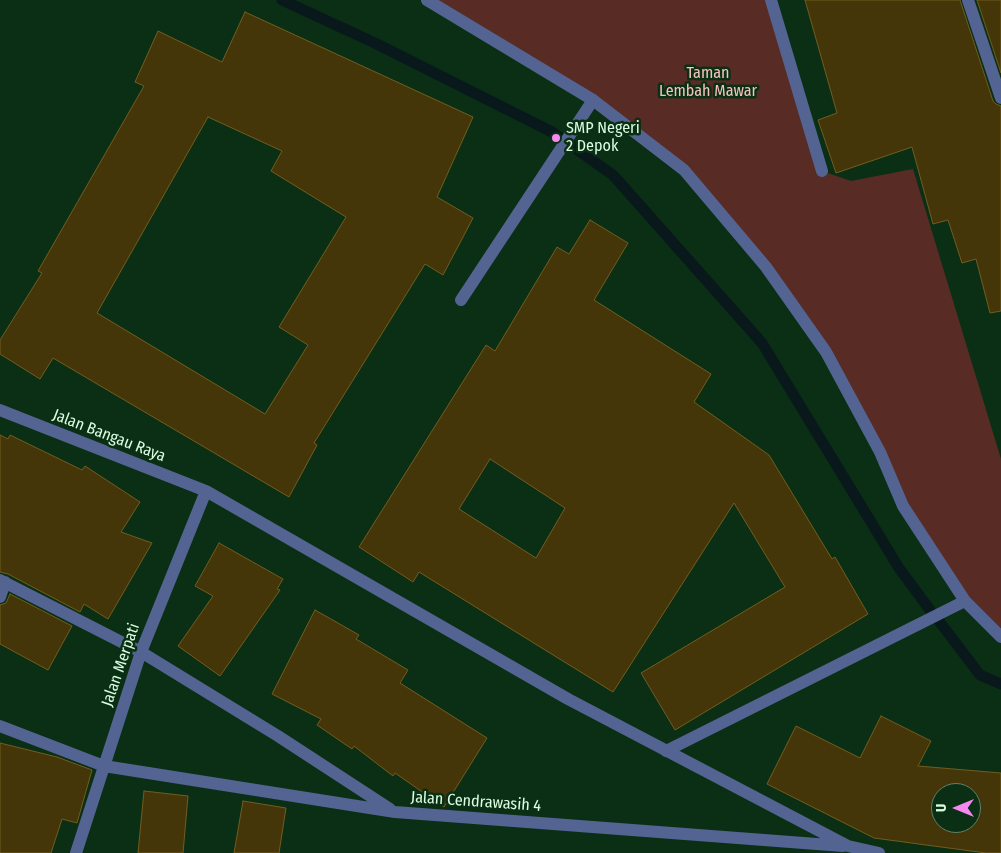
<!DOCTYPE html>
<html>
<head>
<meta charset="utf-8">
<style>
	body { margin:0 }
	#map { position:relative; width:1001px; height:853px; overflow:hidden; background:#0b2f15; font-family:"Fira Sans Condensed",sans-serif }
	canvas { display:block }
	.north { position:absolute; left:931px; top:783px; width:50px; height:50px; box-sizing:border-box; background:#0b2f15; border:1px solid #5e8166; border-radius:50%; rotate:270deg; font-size:14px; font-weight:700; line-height:20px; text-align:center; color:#dbfde0 }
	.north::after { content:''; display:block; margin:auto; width:18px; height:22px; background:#f589ef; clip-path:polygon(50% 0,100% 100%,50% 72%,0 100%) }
</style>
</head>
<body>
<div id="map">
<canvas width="1001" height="853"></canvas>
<div class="north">U</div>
</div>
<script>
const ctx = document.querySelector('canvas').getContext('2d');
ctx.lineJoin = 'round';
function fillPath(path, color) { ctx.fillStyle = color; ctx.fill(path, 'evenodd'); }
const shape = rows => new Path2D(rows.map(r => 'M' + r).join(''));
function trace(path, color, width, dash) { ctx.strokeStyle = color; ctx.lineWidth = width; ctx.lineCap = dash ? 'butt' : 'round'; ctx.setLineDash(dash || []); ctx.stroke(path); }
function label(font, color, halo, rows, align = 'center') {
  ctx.font = font + ' "Fira Sans Condensed",sans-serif'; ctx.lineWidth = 5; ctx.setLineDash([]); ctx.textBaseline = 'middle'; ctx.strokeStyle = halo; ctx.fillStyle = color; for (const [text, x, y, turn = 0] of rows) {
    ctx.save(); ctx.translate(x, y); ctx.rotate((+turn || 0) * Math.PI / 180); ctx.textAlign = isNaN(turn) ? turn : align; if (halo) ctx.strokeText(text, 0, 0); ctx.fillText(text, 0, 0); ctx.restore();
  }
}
const green = shape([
	[427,0,771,0,822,171,851,181,913,169,1001,459,1001,637,965,601,903,506,826,352,684,170,593,100]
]);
const stream = shape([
	[282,0,377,44,552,132,613,175,762,343,899,568,930,610],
	[939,621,980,675,1001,684]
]);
const building = shape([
	[805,0,960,0,993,101,996,104,1001,106,1001,311,990,313,976,259,962,263,948,220,933,224,912,147,836,173,818,120,837,113,805,0],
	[977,0,1001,0,1001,73,977,0],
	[245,12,473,117,437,197,473,218,443,275,425,264,314,443,317,445,289,497,53,358,40,379,0,354,0,340,42,273,38,271,144,86,135,82,158,31,222,62,245,12],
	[208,117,282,151,271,171,346,217,279,327,308,345,265,414,97,313,208,117],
	[590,220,628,243,594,300,711,374,694,402,769,455,832,559,835,557,868,614,675,730,641,673,785,587,734,503,613,692,419,572,413,582,359,547,486,345,495,351,557,247,569,254,590,220],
	[490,459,565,508,536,558,459,509,490,459],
	[0,435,8,439,10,435,82,470,85,466,140,502,121,532,152,543,108,619,84,604,80,612,8,574,0,572,0,435],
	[219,543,283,579,277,589,280,590,220,676,178,646,213,596,195,586,219,543],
	[10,594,72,626,48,670,0,644,0,605,6,603,10,594],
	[315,610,359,635,356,639,408,670,400,683,487,738,444,807,395,773,393,776,354,746,352,749,317,725,321,719,272,694,315,610],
	[881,716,931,741,918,766,1001,773,1001,853,986,853,874,838,767,784,796,726,860,758,881,716],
	[941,793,971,793,971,823,941,823,941,793],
	[0,743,57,757,92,770,77,823,62,819,51,853,0,853,0,743],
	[144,791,188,796,183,853,138,853,144,791],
	[243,801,286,808,279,853,234,853,243,801]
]);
const lane = shape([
	[461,300,593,100]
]);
const street = shape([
	[427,0,593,100,684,170,766,267,826,352,880,452,903,506,965,601,1001,637],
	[771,0,822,171],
	[968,0,1001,98],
	[0,410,206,491,568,699,848,846,879,853],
	[0,580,141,652,278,736,390,809],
	[0,597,5,582],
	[0,726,104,766,395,812,843,846],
	[666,751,965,601],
	[76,853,141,652,206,491]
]);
const markers = [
	[556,138,5,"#f589ef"]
];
const parkNames = [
	["Taman",708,74],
	["Lembah Mawar",708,92]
];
const poiNames = [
	["SMP Negeri",566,129],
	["2 Depok",566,147]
];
const streetNames = [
	["Jalan Bangau Raya",109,436,21],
	["Jalan Merpati",121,665,-71],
	["Jalan Cendrawasih 4",476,802,4]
];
fillPath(green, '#582b25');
trace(stream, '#09191b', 11);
fillPath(building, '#453609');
trace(building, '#725d20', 1);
trace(lane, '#546492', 12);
trace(street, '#546492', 12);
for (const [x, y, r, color] of markers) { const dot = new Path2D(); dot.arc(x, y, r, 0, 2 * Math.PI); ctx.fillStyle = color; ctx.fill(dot); trace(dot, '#0b2f15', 2); }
label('16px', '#f4c4bc', '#0b2f15', parkNames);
label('16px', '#dbfde0', '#0b2f15', poiNames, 'left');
label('16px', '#dbfde0', '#0b2f15', streetNames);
</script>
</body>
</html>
